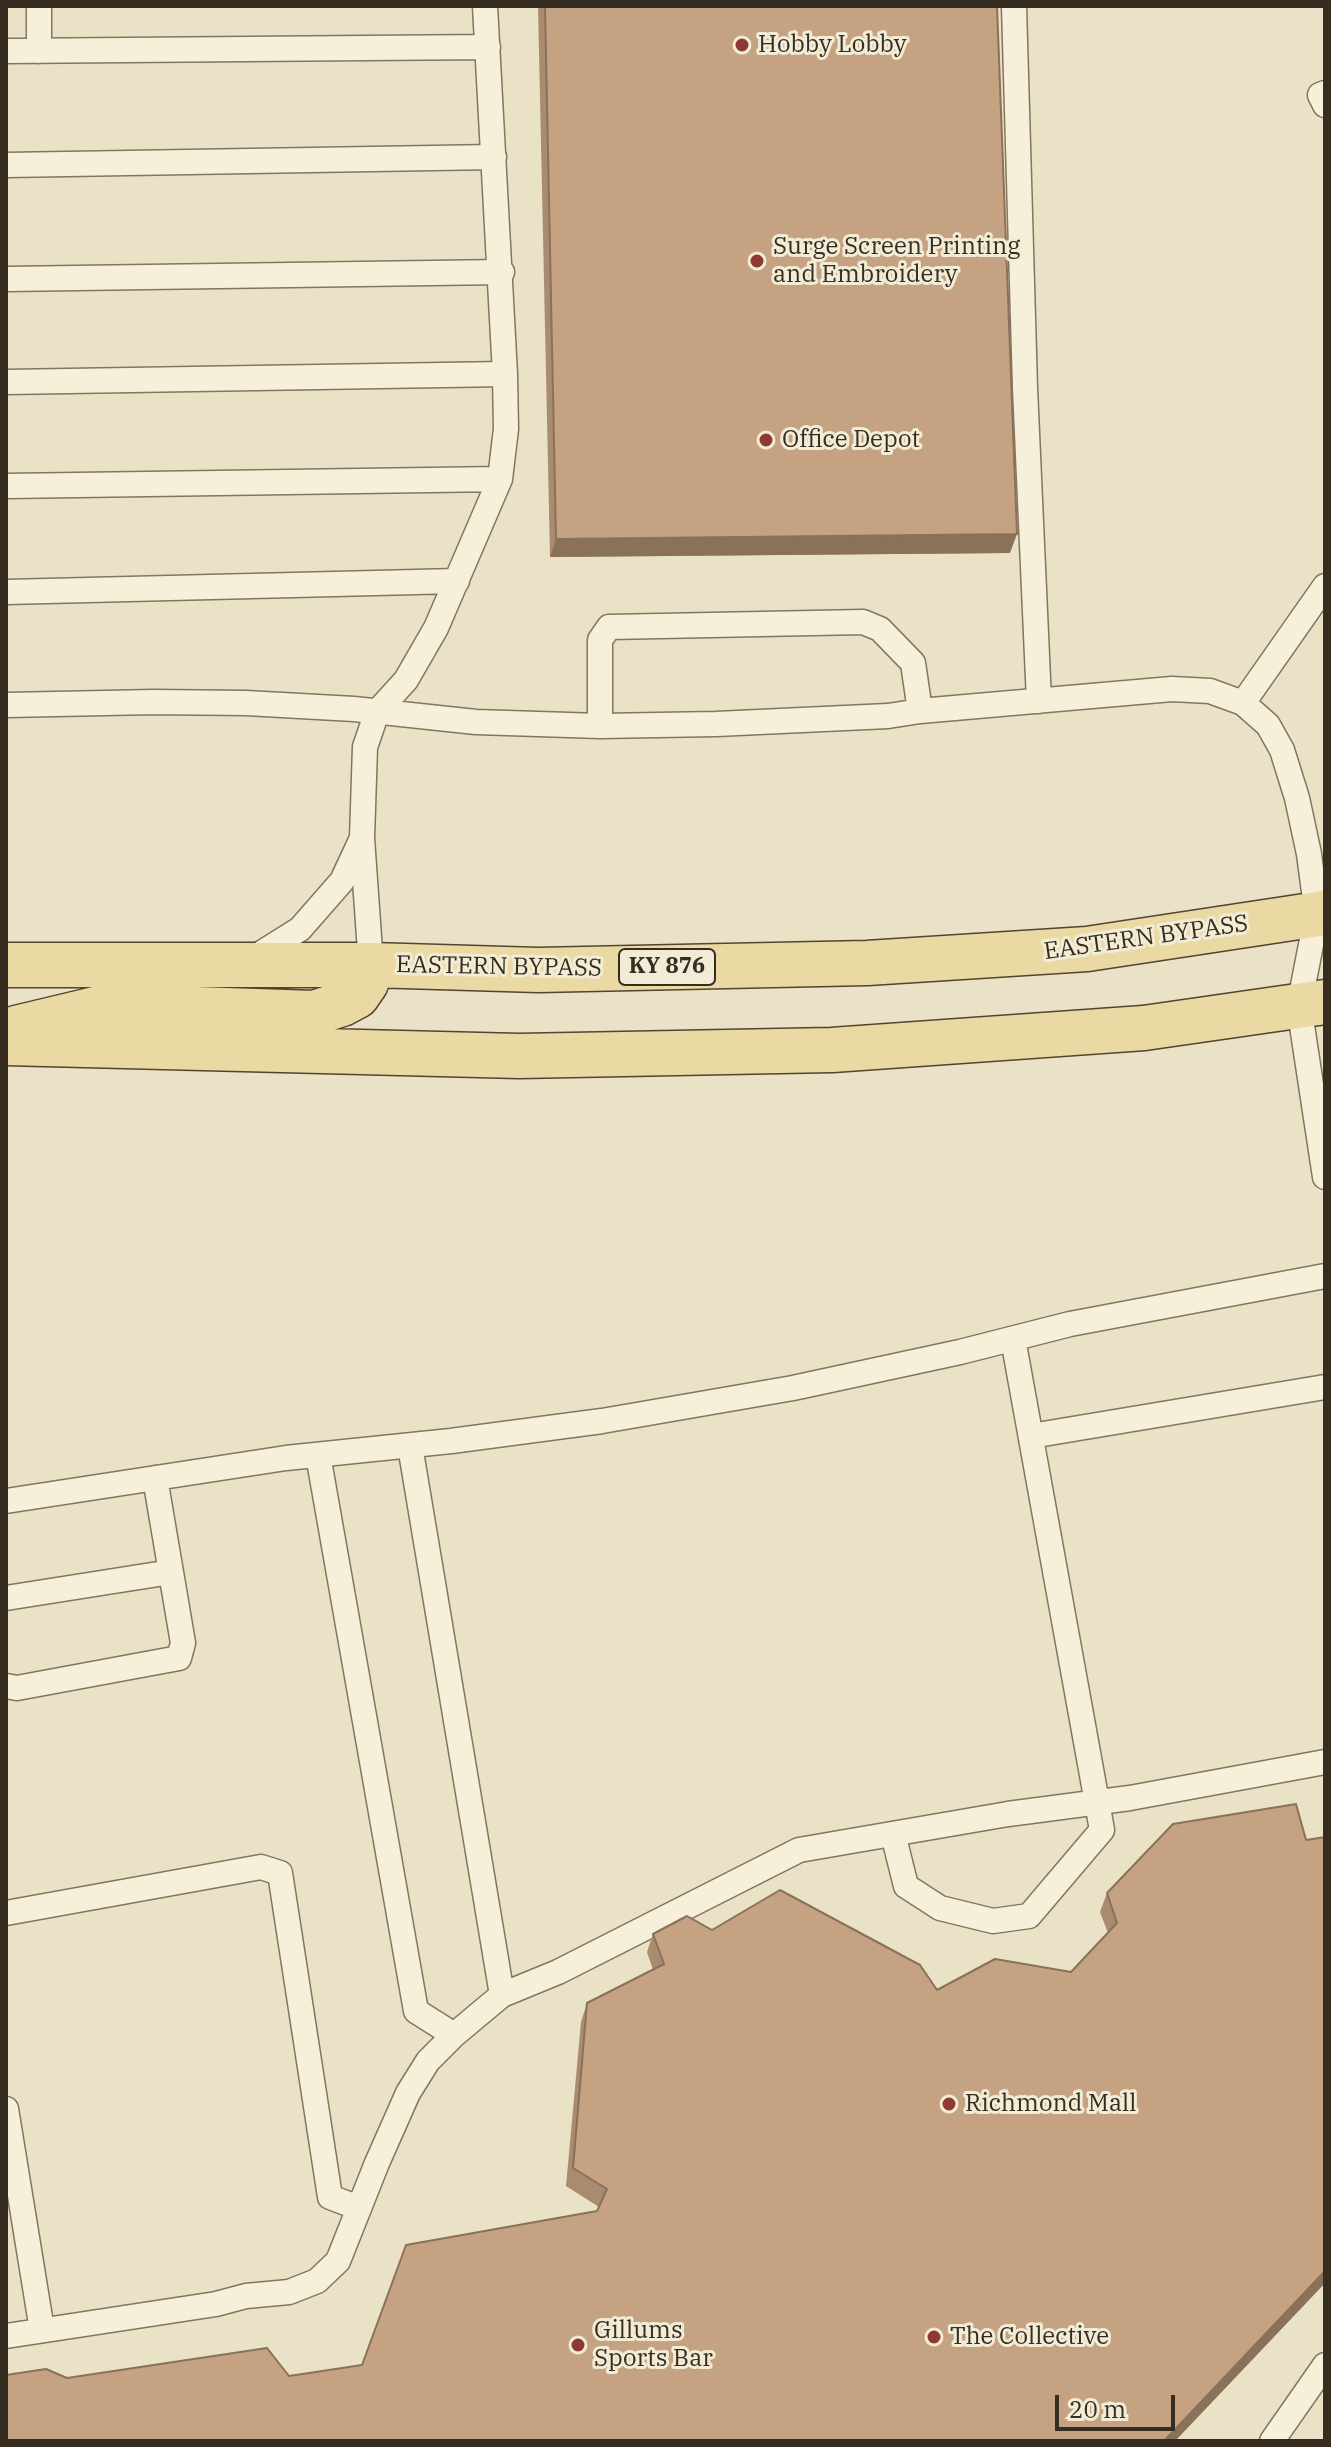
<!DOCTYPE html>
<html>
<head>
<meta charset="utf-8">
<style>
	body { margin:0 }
	#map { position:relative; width:1331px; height:2447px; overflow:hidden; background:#eae2c7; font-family:"IBM Plex Serif",serif }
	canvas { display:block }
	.frame { position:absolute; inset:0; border:8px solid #362c20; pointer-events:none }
	.scale { position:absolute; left:1055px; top:2395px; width:120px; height:36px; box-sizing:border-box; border:4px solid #362c20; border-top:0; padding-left:10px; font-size:24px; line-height:28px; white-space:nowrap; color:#362c20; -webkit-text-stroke:6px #f2ecd6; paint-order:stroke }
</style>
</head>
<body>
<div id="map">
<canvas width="1331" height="2447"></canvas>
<div class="frame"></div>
<div class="scale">20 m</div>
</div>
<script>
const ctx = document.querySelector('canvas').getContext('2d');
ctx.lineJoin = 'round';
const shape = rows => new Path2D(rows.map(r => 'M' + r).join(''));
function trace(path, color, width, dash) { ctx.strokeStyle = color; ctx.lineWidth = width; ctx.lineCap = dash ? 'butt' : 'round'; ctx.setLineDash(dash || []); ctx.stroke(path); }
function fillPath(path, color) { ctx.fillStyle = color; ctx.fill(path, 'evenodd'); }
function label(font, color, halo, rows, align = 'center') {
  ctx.font = font + ' "IBM Plex Serif",serif'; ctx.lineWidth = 6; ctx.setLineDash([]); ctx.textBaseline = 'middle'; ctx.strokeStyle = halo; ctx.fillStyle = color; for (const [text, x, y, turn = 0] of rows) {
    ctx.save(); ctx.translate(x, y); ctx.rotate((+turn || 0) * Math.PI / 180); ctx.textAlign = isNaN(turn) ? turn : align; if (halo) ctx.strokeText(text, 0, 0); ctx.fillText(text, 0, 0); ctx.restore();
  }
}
const service = shape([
	[39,6,39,51],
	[1014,6,1025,388,1039,701],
	[6,51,488,47],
	[1325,93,1320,95,1325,105],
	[6,165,494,157],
	[6,279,502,272],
	[6,382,505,374],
	[6,486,500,479],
	[6,592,457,581],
	[1243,703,1325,586],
	[6,705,154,702,246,703,354,709,476,722,600,726,716,724,888,716,920,711,1172,689,1210,691,1243,703,1268,725,1282,750,1297,798,1309,854,1317,914,1299,1006,1325,1177],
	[600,726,600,640,609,627,863,622,880,629,913,663,920,711],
	[362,838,365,747,377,712,406,680,436,628,500,479,506,429,505,374,485,6],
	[249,961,300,929,342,881,362,838,371,965],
	[1031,1436,1325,1387],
	[410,1446,502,1995],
	[318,1455,416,2011,454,2035],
	[6,1501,286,1458,451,1441,602,1421,793,1388,960,1352,1070,1324,1325,1276],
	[6,1598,171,1572],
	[6,1686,17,1688,179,1658,183,1643,155,1478],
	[893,1834,906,1886,940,1908,993,1921,1029,1916,1102,1830,1013,1339],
	[6,1913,261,1867,280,1873,330,2197,359,2208],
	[6,2109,42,2330],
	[6,2336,216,2304,246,2296,289,2292,317,2281,338,2261,377,2163,408,2093,428,2061,454,2035,502,1995,558,1972,799,1850,1008,1814,1130,1798,1325,1762],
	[1272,2441,1325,2365]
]);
const primary = shape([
	[6,965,371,965,538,970,867,963,1087,949,1325,913],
	[16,1028,108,1006,314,1013,342,1004,357,996,366,983,371,965],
	[6,1043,519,1056,832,1050,1144,1028,1325,1002]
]);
const wall = shape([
	[538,6,997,6,1010,553,550,557],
	[1107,1893,1325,2283,1175,2441,6,2441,67,2378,289,2376,362,2365,597,2211,599,2207,566,2186,581,2022,587,2003,653,1970,647,1952,653,1934,712,1930,937,1990,1071,1972,1108,1933,1100,1912]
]);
const shadedWall = shape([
	[1017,534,1010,553,550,557,556,539],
	[1325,2271,1325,2283,1175,2441,1164,2441]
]);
const building = shape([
	[545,6,997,6,1017,534,556,539,545,6],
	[1296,1804,1306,1840,1325,1837,1325,2271,1164,2441,6,2441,6,2375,46,2369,67,2378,267,2348,289,2376,362,2365,406,2245,597,2211,607,2189,573,2168,587,2003,664,1964,653,1934,687,1916,712,1930,780,1890,920,1965,937,1990,995,1959,1071,1972,1117,1923,1107,1893,1173,1824,1296,1804]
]);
const markers = [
	[742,45,8,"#8e3934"],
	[757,261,8,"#8e3934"],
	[766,440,8,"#8e3934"],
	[949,2104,8,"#8e3934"],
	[934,2337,8,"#8e3934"],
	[578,2345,8,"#8e3934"]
];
const shields = [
	[667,967,96]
];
const shieldNames = [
	["KY 876",667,967]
];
const poiNames = [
	["Hobby Lobby",758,45],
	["Surge Screen Printing",773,247],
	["and Embroidery",773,275],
	["Office Depot",782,440],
	["Richmond Mall",965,2104],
	["Gillums",594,2331],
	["Sports Bar",594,2359],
	["The Collective",950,2337]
];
const streetNames = [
	["EASTERN BYPASS",1146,938,-8],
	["EASTERN BYPASS",499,967,1]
];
trace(service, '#84755e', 27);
trace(primary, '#534332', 47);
trace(service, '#f6efda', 24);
trace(primary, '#ead9a3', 44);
fillPath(wall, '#a98b6f');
fillPath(shadedWall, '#8a715a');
fillPath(building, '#c5a281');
trace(building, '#8a715a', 2);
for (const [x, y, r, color] of markers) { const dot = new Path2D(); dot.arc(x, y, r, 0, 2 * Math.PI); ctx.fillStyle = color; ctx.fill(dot); trace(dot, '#f2ecd6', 3); }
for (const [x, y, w] of shields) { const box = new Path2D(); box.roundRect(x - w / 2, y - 18, w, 36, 6); ctx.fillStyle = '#f2ecd6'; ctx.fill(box); trace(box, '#362c20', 2); }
label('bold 22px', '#362c20', null, shieldNames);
label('24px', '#362c20', '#f2ecd6', poiNames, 'left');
label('24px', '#362c20', '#f2ecd6', streetNames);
</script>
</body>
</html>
